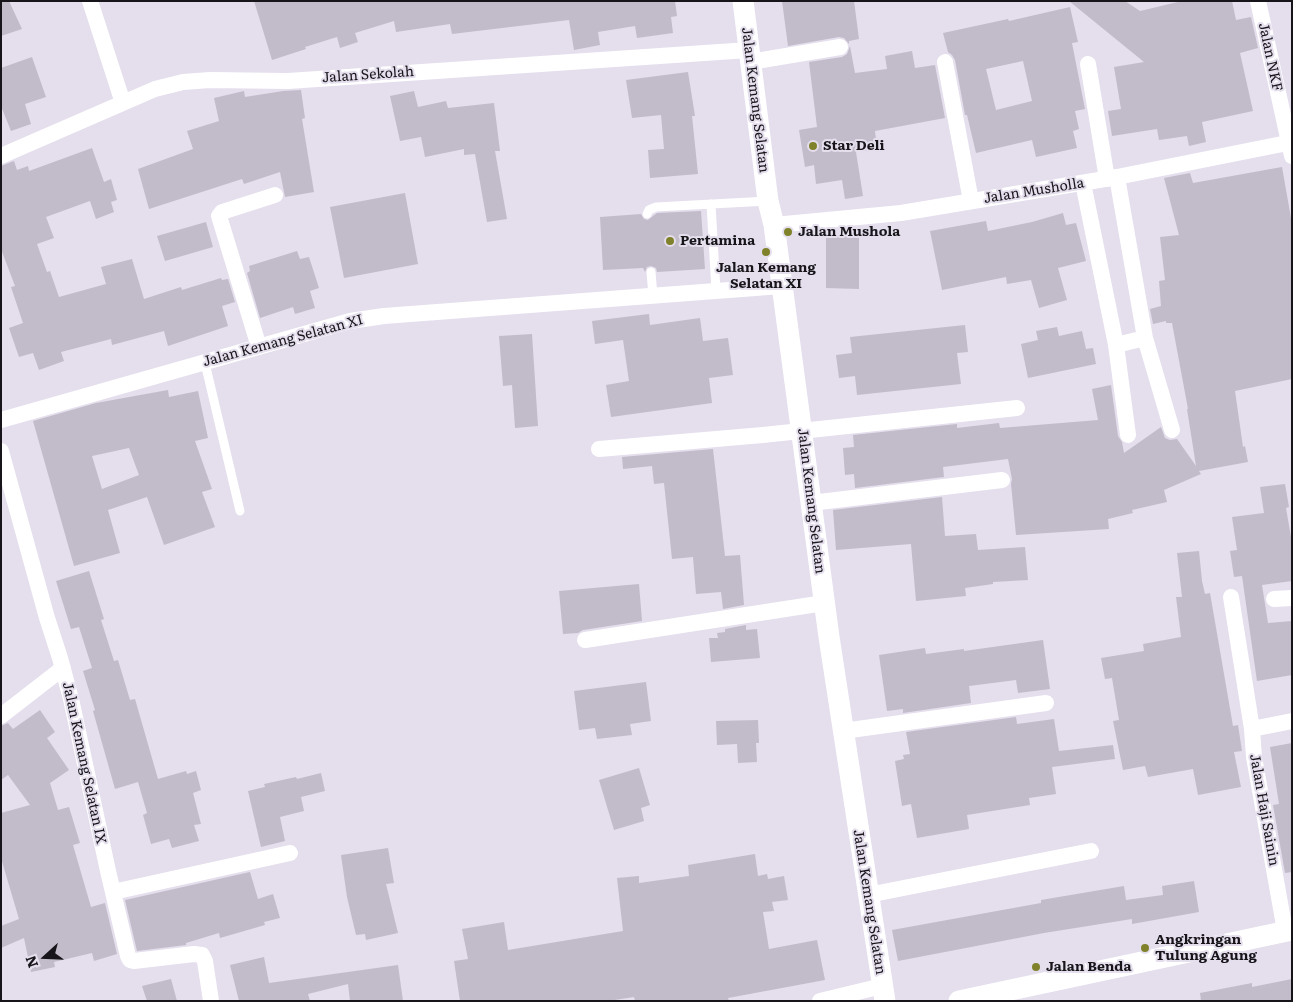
<!DOCTYPE html>
<html>
<head>
<meta charset="utf-8">
<style>
	body { margin:0 }
	#map { position:relative; width:1293px; height:1002px; overflow:hidden; background:#e4deed; font-family:Literata,serif }
	canvas { display:block }
	.frame { position:absolute; inset:0; border:2px solid #17151a; pointer-events:none }
	.north { position:absolute; left:20px; top:932px; width:50px; height:50px; -webkit-text-stroke:4px #e4deed; paint-order:stroke; rotate:250deg; font-size:14px; font-weight:700; line-height:20px; text-align:center; color:#17151a }
	.north::after { content:''; display:block; margin:auto; width:18px; height:22px; background:#17151a; clip-path:polygon(50% 0,100% 100%,50% 72%,0 100%) }
</style>
</head>
<body>
<div id="map">
<canvas width="1293" height="1002"></canvas>
<div class="frame"></div>
<div class="north">N</div>
</div>
<script>
const ctx = document.querySelector('canvas').getContext('2d');
ctx.lineJoin = 'round';
function fillPath(path, color) { ctx.fillStyle = color; ctx.fill(path, 'evenodd'); }
const shape = rows => new Path2D(rows.map(r => 'M' + r).join(''));
function trace(path, color, width, dash) { ctx.strokeStyle = color; ctx.lineWidth = width; ctx.lineCap = dash ? 'butt' : 'round'; ctx.setLineDash(dash || []); ctx.stroke(path); }
function label(font, color, halo, rows, align = 'center') {
  ctx.font = font + ' Literata,serif'; ctx.lineWidth = 4; ctx.setLineDash([]); ctx.textBaseline = 'middle'; ctx.strokeStyle = halo; ctx.fillStyle = color; for (const [text, x, y, turn = 0] of rows) {
    ctx.save(); ctx.translate(x, y); ctx.rotate((+turn || 0) * Math.PI / 180); ctx.textAlign = isNaN(turn) ? turn : align; if (halo) ctx.strokeText(text, 0, 0); ctx.fillText(text, 0, 0); ctx.restore();
  }
}
const building = shape([
	[1,1,9,1,22,29,1,36],
	[254,1,675,1,677,16,671,17,673,33,637,38,635,26,598,32,600,45,574,50,569,20,452,34,450,24,396,32,394,21,355,33,358,42,340,48,337,37,305,47,306,49,272,60],
	[782,1,854,1,859,39,849,41,849,44,844,38,839,37,788,46],
	[1069,1,1125,1,1140,11,1182,1,1232,1,1236,20,1251,17,1258,48,1240,53,1253,111,1202,122,1206,142,1189,146,1187,136,1159,140,1157,129,1112,136,1108,111,1121,109,1114,67,1144,62],
	[1070,7,1078,42,1072,43,1085,109,1075,111,1079,129,1073,131,1077,148,1036,157,1032,140,976,153,967,115,965,115,955,60,952,55,948,52,943,33,1008,19,1009,21],
	[1023,61,1032,101,996,110,986,69],
	[850,46,855,73,887,69,885,56,912,51,915,68,935,65,945,118,875,131,877,149,856,152,863,196,845,199,842,180,816,184,814,165,805,167,799,130,817,127,809,62,842,57,847,54],
	[32,57,46,97,25,104,31,124,11,131,1,106,1,68],
	[688,72,695,116,692,116,698,174,650,178,648,150,664,149,661,115,632,118,626,80],
	[301,90,305,118,302,119,314,192,285,197,280,172,244,184,242,179,149,209,138,169,193,149,187,131,219,121,214,98,244,91,245,97,283,91],
	[414,91,418,107,446,101,448,108,494,103,500,151,495,151,507,219,487,222,475,154,464,155,464,149,425,157,421,137,400,141,390,96],
	[92,148,104,182,111,179,117,200,111,202,114,212,96,219,90,201,46,217,54,238,37,244,47,272,50,271,59,297,106,284,101,267,132,259,144,299,181,287,182,290,221,278,222,280,228,279,235,302,222,306,228,326,168,346,164,331,112,345,111,339,61,352,64,361,39,370,33,353,19,357,9,328,23,323,11,287,15,286,1,249,1,166,14,161,17,170,28,166,29,171],
	[1282,167,1292,224,1292,379,1235,391,1243,447,1245,446,1248,462,1199,471,1201,474,1164,490,1167,502,1132,510,1133,513,1108,519,1109,529,1016,535,1011,484,1012,479,1008,459,943,467,944,477,855,488,854,474,845,475,843,448,854,447,853,435,957,424,957,428,999,423,1000,428,1098,420,1092,389,1111,385,1118,436,1122,442,1124,453,1161,427,1165,438,1170,440,1177,439,1196,466,1187,409,1188,409,1172,323,1166,323,1166,321,1153,324,1150,309,1161,306,1159,281,1165,280,1160,237,1179,235,1164,178,1190,173,1193,183],
	[405,193,418,264,344,278,330,207],
	[701,211,705,269,657,272,656,268,651,266,647,267,645,272,643,268,603,270,600,217,641,214,644,219,648,220,657,213],
	[1063,213,1066,225,1076,223,1086,261,1058,268,1067,300,1039,308,1031,280,1007,284,1006,277,942,290,930,231,986,221,988,231,1032,222],
	[206,222,213,247,165,261,157,236],
	[826,236,859,236,859,289,826,288],
	[297,251,300,259,309,257,319,288,310,291,315,308,295,314,293,307,260,318,247,273,250,271,249,266],
	[649,314,650,325,700,318,703,341,728,338,733,375,709,378,712,403,611,417,606,385,629,381,623,340,595,344,592,321],
	[965,325,968,352,957,353,961,384,857,395,855,376,839,378,836,355,852,353,850,337],
	[1057,327,1059,336,1082,331,1086,349,1093,348,1096,364,1028,378,1021,344,1038,340,1036,331],
	[532,334,538,426,515,428,512,385,503,386,499,336],
	[168,390,169,397,198,391,208,438,195,441,212,489,202,492,215,527,164,545,147,497,108,510,120,553,74,566,33,421,96,403],
	[129,448,139,475,102,489,92,456],
	[713,449,725,556,740,555,744,605,723,609,721,592,696,594,693,557,672,559,664,483,654,484,652,466,623,469,622,457],
	[1285,484,1289,507,1286,508,1292,543,1292,581,1262,585,1268,623,1292,621,1292,675,1257,681,1242,576,1234,577,1230,551,1237,550,1232,517,1264,513,1260,487],
	[942,497,945,536,976,534,978,550,1025,547,1028,580,993,582,993,584,965,588,966,596,916,601,911,544,836,550,833,510],
	[1199,551,1202,581,1205,594,1210,593,1233,726,1238,725,1242,751,1234,752,1241,787,1198,795,1193,769,1148,777,1145,766,1123,770,1113,721,1119,720,1112,678,1105,679,1101,658,1144,651,1143,644,1181,637,1176,597,1182,597,1177,553],
	[89,571,104,619,101,620,114,661,118,660,130,700,135,699,158,779,186,771,187,774,196,771,201,790,193,793,201,824,194,825,199,841,172,848,169,839,151,844,143,815,147,813,138,782,115,789,93,711,95,710,83,671,92,668,79,627,71,629,56,581],
	[639,584,642,621,583,630,578,633,563,634,559,591],
	[746,625,746,630,757,629,760,658,711,662,709,638,718,638,717,633,725,632,725,629],
	[1043,640,1050,689,1018,693,1016,680,969,686,971,703,903,713,903,709,887,711,879,655,925,648,926,654,964,649,964,651],
	[646,682,651,721,630,724,632,735,597,739,595,728,579,730,574,691],
	[40,710,55,732,47,738,69,770,50,783,58,810,69,807,80,843,73,845,91,907,105,903,117,954,94,961,92,953,54,962,55,967,31,972,24,938,1,948,1,926,19,919,1,858,1,813,30,805,8,775,1,780,1,726,8,723,13,729],
	[1016,717,1017,724,1054,719,1059,751,1113,745,1115,759,1052,767,1056,794,1029,798,1030,805,967,815,969,829,917,838,911,804,902,806,895,761,904,759,903,755,910,754,906,732],
	[758,720,759,743,756,743,757,762,738,763,737,744,717,745,716,721],
	[1292,743,1292,872,1285,873,1273,805,1279,804,1270,747],
	[639,768,650,805,641,808,644,821,614,830,599,780],
	[321,773,325,791,301,797,304,811,280,817,285,841,261,847,248,791,265,787,264,784,296,777,297,779],
	[388,848,394,883,386,884,398,933,366,940,365,934,356,935,347,897,341,855],
	[755,854,758,876,767,874,768,879,784,876,788,900,772,902,774,911,763,912,769,949,817,940,825,980,728,998,729,1001,635,1001,634,997,608,1001,460,1001,454,961,468,959,462,929,504,922,508,950,623,931,617,878,639,876,639,883,689,876,688,865],
	[250,872,258,899,273,894,280,918,264,922,265,925,220,938,219,933,186,943,186,945,137,951,125,900],
	[1194,881,1199,912,1132,924,1132,919,1044,933,898,961,892,930,1041,903,1041,900,1124,886,1126,900,1163,895,1162,886],
	[264,957,269,983,398,965,403,1001,350,1001,348,984,308,994,310,1001,239,1001,230,965],
	[171,979,177,1001,147,1001,142,986],
	[1292,979,1292,1001,1201,1001,1200,993,1252,983,1252,987]
]);
const service = shape([
	[711,204,716,291],
	[647,214,649,210,656,207,768,201],
	[651,272,653,296],
	[205,363,240,511]
]);
const minor = shape([
	[90,1,123,103],
	[1258,1,1292,156],
	[750,62,840,47],
	[945,62,971,201],
	[1088,64,1107,179],
	[1,156,155,89,183,82,210,80,288,81,749,50],
	[1083,183,1116,345,1145,338,1117,177],
	[774,225,901,213,1117,177,1292,142],
	[1145,338,1172,430],
	[1116,345,1128,435],
	[259,347,219,216,222,212,275,195],
	[1,420,350,321,384,316,782,286],
	[599,449,763,435,1017,408],
	[1,451,47,618,60,658,71,699,108,871,128,956,130,960,134,961,194,954,202,955,205,961,211,1001],
	[811,503,1002,480],
	[1231,597,1252,729],
	[1274,599,1292,598],
	[585,640,824,603],
	[1,716,63,668],
	[843,731,1046,703],
	[113,892,290,853],
	[868,895,1091,851],
	[1285,931,1254,757,1252,729,1292,721],
	[820,1001,882,986]
]);
const tertiary = shape([
	[743,1,768,201,774,225,829,637,885,1001],
	[959,1001,1292,930]
]);
const markers = [
	[813,146,5,"#80822b"],
	[788,232,5,"#80822b"],
	[670,241,5,"#80822b"],
	[766,252,5,"#80822b"],
	[1145,948,5,"#80822b"],
	[1036,967,5,"#80822b"]
];
const streetNames = [
	["Jalan NKF",1270,57,78],
	["Jalan Sekolah",368,75,-4],
	["Jalan Kemang Selatan",755,100,83],
	["Jalan Musholla",1034,191,-9],
	["Jalan Kemang Selatan XI",283,341,-15],
	["Jalan Kemang Selatan",811,501,83],
	["Jalan Kemang Selatan IX",84,763,78],
	["Jalan Haji Sainin",1264,810,80],
	["Jalan Kemang Selatan",869,902,81]
];
const poiNames = [
	["Star Deli",823,146],
	["Jalan Mushola",798,232],
	["Pertamina",680,241],
	["Jalan Kemang",766,268,"center"],
	["Selatan XI",766,284,"center"],
	["Angkringan",1155,940],
	["Tulung Agung",1155,956],
	["Jalan Benda",1046,967]
];
fillPath(building, '#c2bbca');
trace(service, '#fff', 9);
trace(minor, '#fff', 16);
trace(tertiary, '#fff', 21);
for (const [x, y, r, color] of markers) { const dot = new Path2D(); dot.arc(x, y, r, 0, 2 * Math.PI); ctx.fillStyle = color; ctx.fill(dot); trace(dot, '#e4deed', 2); }
label('14px', '#17151a', '#e4deed', streetNames);
label('bold 14px', '#17151a', '#e4deed', poiNames, 'left');
</script>
</body>
</html>
